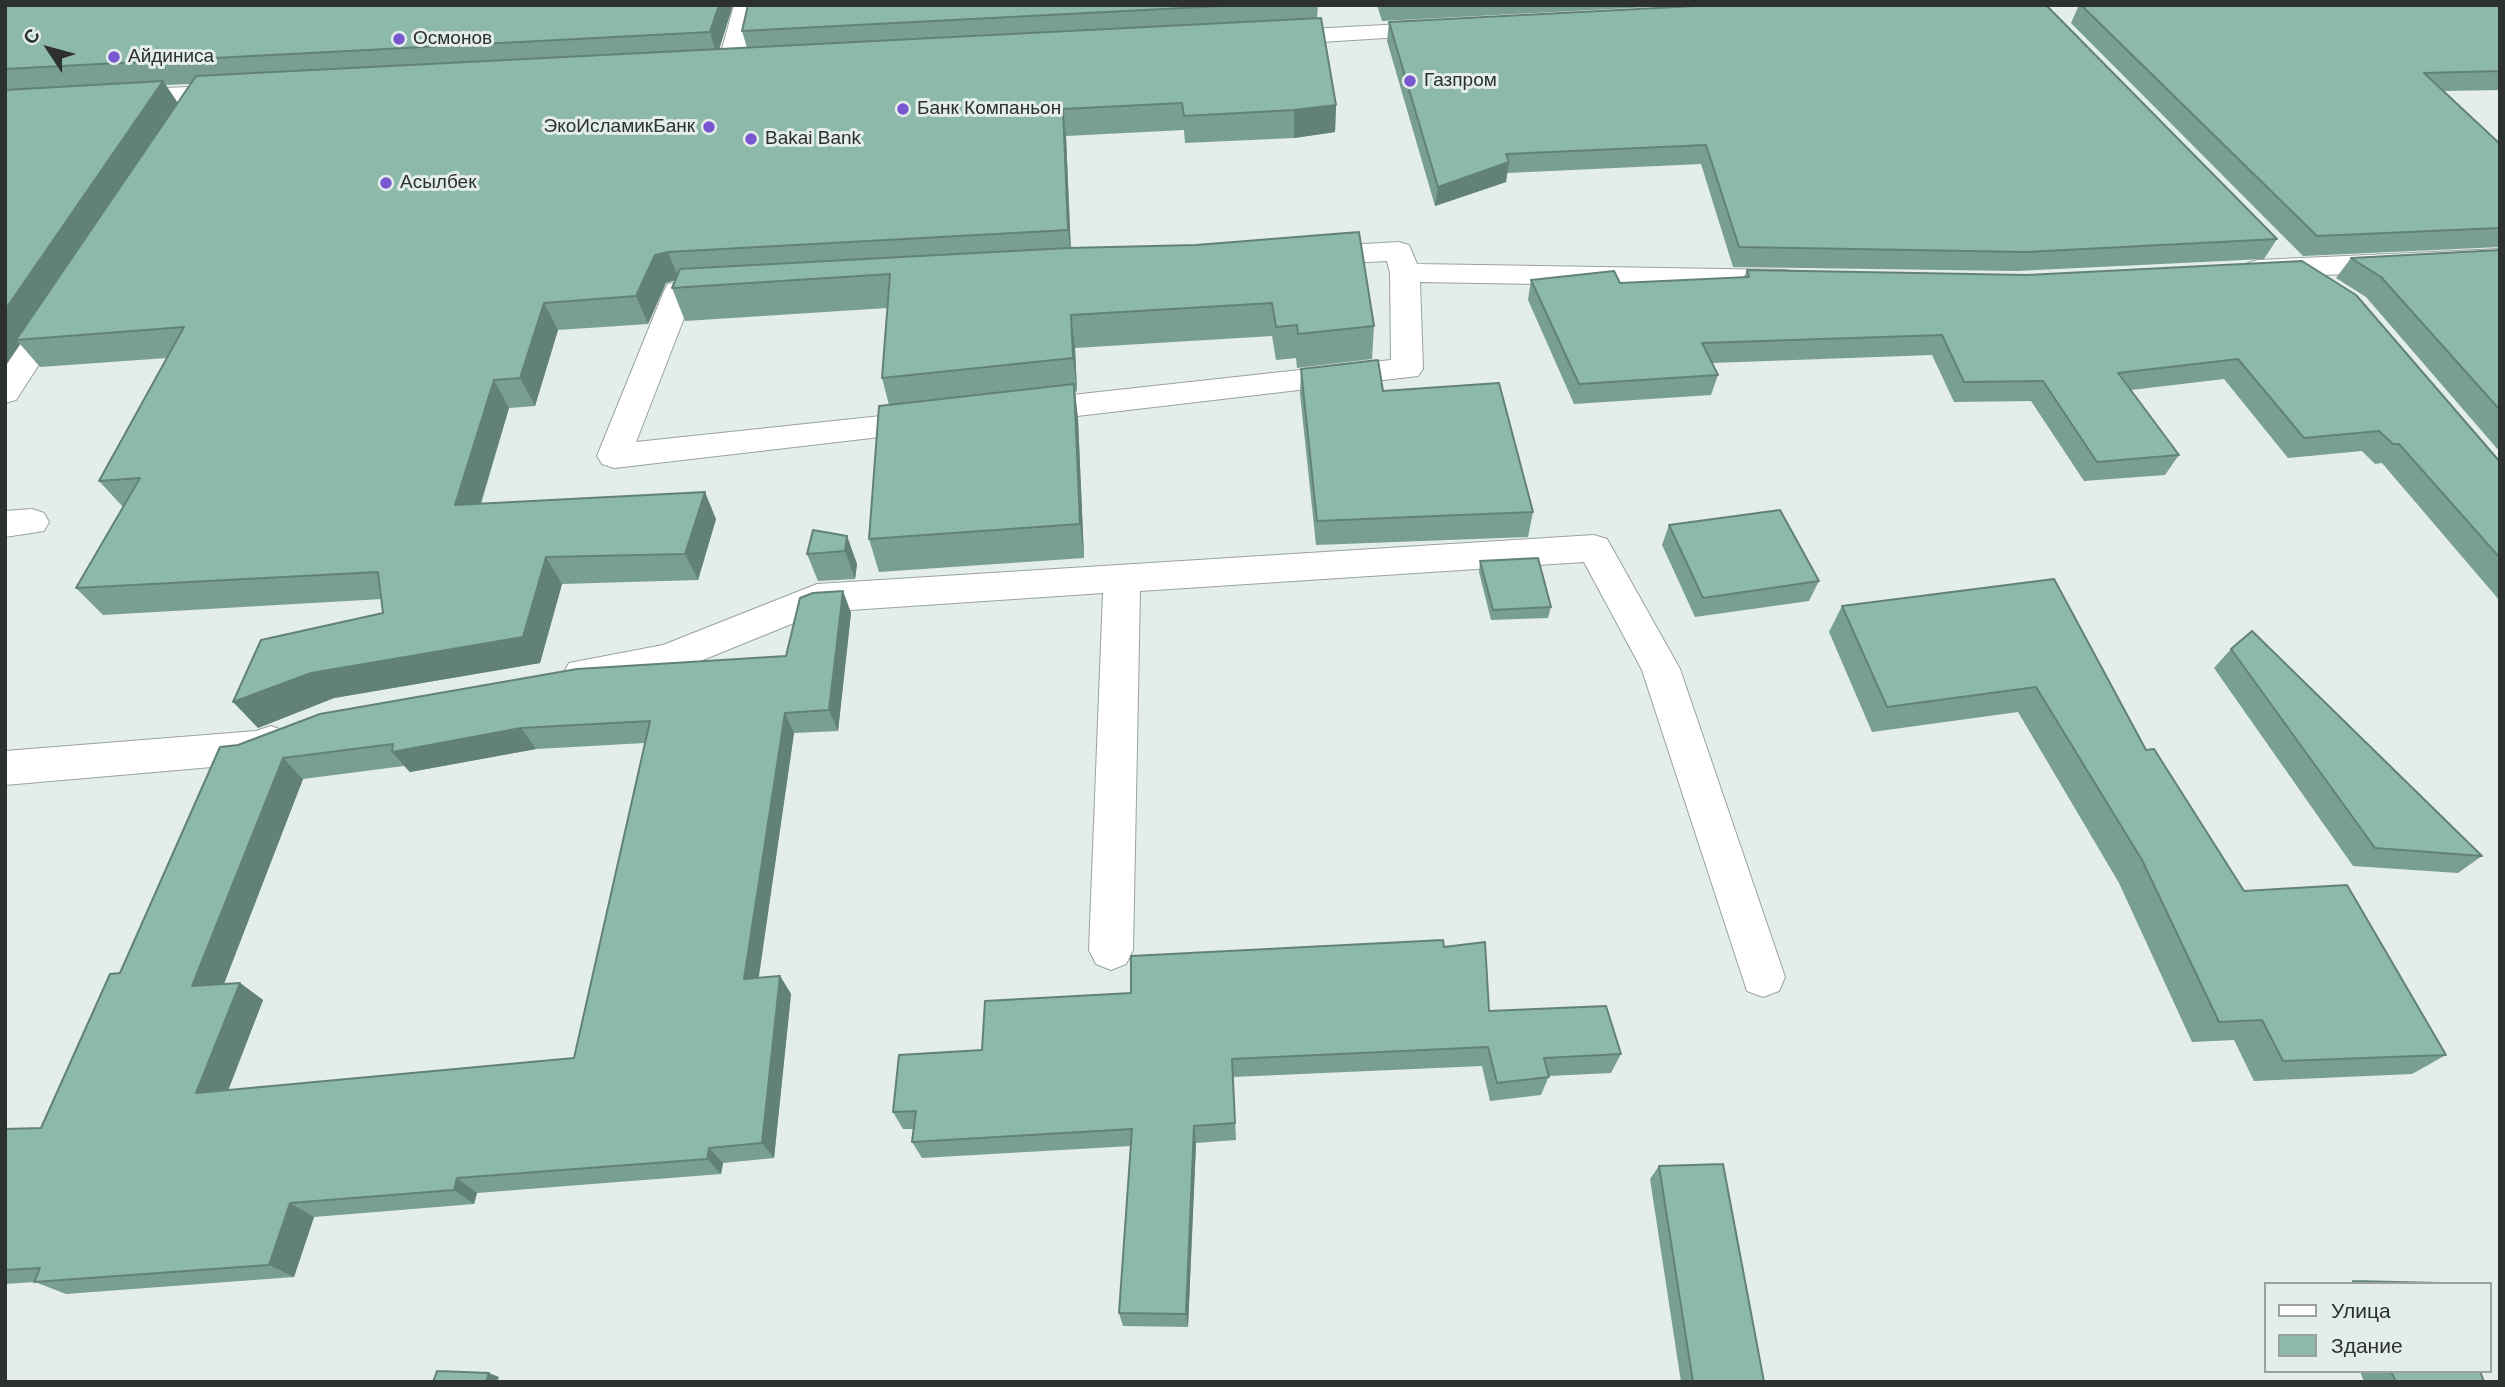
<!DOCTYPE html>
<html>
<head>
<meta charset="utf-8">
<style>
	body { margin:0 }
	#map { position:relative; width:2505px; height:1387px; overflow:hidden; background:#e3ede9; font-family:Arial,sans-serif }
	canvas { display:block }
	.frame { position:absolute; inset:0; border:7px solid #2c302e; pointer-events:none }
	.legend { position:absolute; left:2264px; top:1282px; width:228px; height:91px; box-sizing:border-box; background:#e3ede9; border:2px solid #9aa19e; margin:0; padding:9px 12px; list-style:none; font-size:21px; color:#2c302e }
	.legend li { display:flex; align-items:center; gap:14px; height:35px }
	.legend b { width:35px; border:2px solid #9aa19e }
	.north { position:absolute; left:14px; top:14px; width:70px; height:70px; -webkit-text-stroke:5px #e3ede9; paint-order:stroke; rotate:306deg; font-size:19px; font-weight:700; line-height:28px; text-align:center; color:#2c302e }
	.north::after { content:''; display:block; margin:auto; width:24px; height:32px; background:#2c302e; clip-path:polygon(50% 0,100% 100%,50% 72%,0 100%) }
</style>
</head>
<body>
<div id="map">
<canvas width="2505" height="1387"></canvas>
<div class="frame"></div>
<ul class="legend">
<li><b style="height:9px;background:#fff"></b>Улица</li>
<li><b style="height:19px;background:#8db9a9"></b>Здание</li>
</ul>
<div class="north">С</div>
</div>
<script>
const ctx = document.querySelector('canvas').getContext('2d');
ctx.lineJoin = 'round';
const shape = rows => new Path2D(rows.map(r => 'M' + r).join(''));
function trace(path, color, width, dash) { ctx.strokeStyle = color; ctx.lineWidth = width; ctx.lineCap = dash ? 'butt' : 'round'; ctx.setLineDash(dash || []); ctx.stroke(path); }
function fillPath(path, color) { ctx.fillStyle = color; ctx.fill(path, 'evenodd'); }
function label(font, color, halo, rows, align = 'center') {
  ctx.font = font + ' Arial,sans-serif'; ctx.lineWidth = 6; ctx.setLineDash([]); ctx.textBaseline = 'middle'; ctx.strokeStyle = halo; ctx.fillStyle = color; for (const [text, x, y, turn = 0] of rows) {
    ctx.save(); ctx.translate(x, y); ctx.rotate((+turn || 0) * Math.PI / 180); ctx.textAlign = isNaN(turn) ? turn : align; if (halo) ctx.strokeText(text, 0, 0); ctx.fillText(text, 0, 0); ctx.restore();
  }
}
const minor = shape([
	[734,5,758,5,743,67,739,72,730,75,721,72,717,67,734,5],
	[1399,242,1409,245,1417,264,1785,270,1796,272,1800,279,1796,286,1785,288,1420,282,1423,369,1418,376,1026,422,1014,419,1010,411,1014,403,1026,400,1391,360,1390,273,1387,261,1311,265,1301,262,1296,256,1301,250,1311,247,1399,242],
	[2500,249,2500,267,2258,278,2248,275,2243,269,2248,263,2258,260,2500,249],
	[724,279,735,281,739,288,735,295,691,300,636,442,928,411,940,414,944,422,940,430,614,468,602,464,597,456,664,291,668,284,679,282,724,279],
	[58,302,69,305,73,312,16,400,5,403,5,367,47,305,58,302],
	[32,509,44,513,49,522,44,531,5,537,5,511,32,509],
	[1594,535,1607,539,1680,669,1785,977,1779,991,1763,997,1747,991,1642,670,1584,562,1140,591,1133,950,1126,964,1111,970,1096,964,1089,950,1103,593,821,612,668,674,582,689,569,685,563,674,569,663,663,645,817,584,1594,535],
	[271,726,285,731,291,742,285,753,258,763,5,785,5,751,256,731,271,726]
]);
const major = shape([
	[1440,22,1449,24,1452,29,1449,34,1273,45,1264,43,1261,38,1264,33,1273,31,1440,22],
	[234,85,243,87,247,93,243,99,119,106,110,104,106,98,110,92,119,90,234,85]
]);
const wall = shape([
	[5,5,733,5,719,49,747,48,742,31,748,5,1318,5,1317,18,1336,105,1335,132,1294,138,1185,143,1184,130,1066,136,1071,248,1374,326,1372,359,1297,368,1296,358,1276,360,1272,336,1075,348,1077,391,1075,392,1078,419,1084,558,879,572,869,539,889,405,882,378,887,308,685,321,672,288,675,280,666,283,648,324,558,330,535,406,509,408,481,504,716,519,698,580,562,584,540,663,334,698,258,728,383,613,382,599,103,615,76,588,123,507,99,481,167,358,40,367,20,344,5,366],
	[191,84,178,103,166,85],
	[1377,5,1688,5,1382,21],
	[2079,5,2500,5,2500,90,2443,91,2500,144,2500,247,2303,256,2071,23],
	[1389,22,2277,239,2264,259,2016,271,1733,267,1701,164,1507,173,1506,182,1435,206,1387,41],
	[2500,250,2500,452,2366,297,2336,278,2351,258],
	[1747,270,2027,275,2500,462,2500,601,2382,463,2375,464,2362,451,2288,458,2224,379,2131,390,2179,455,2165,475,2084,481,2031,401,1954,402,1932,355,1712,363,1718,375,1711,395,1574,404,1528,300,1531,280,1620,283,1744,277],
	[1301,369,1383,391,1533,512,1528,537,1316,545,1300,394],
	[1669,525,1819,581,1809,601,1695,617,1662,545],
	[847,536,857,564,855,579,818,581,807,554],
	[1480,561,1551,607,1548,618,1491,620,1479,572],
	[2054,579,2146,750,2244,891,2446,1055,2412,1074,2254,1081,2234,1040,2192,1042,2119,883,2018,712,1872,732,1829,632,1842,606],
	[843,591,851,613,838,731,794,733,758,978,780,976,791,994,774,1158,723,1163,721,1174,477,1193,474,1204,314,1217,294,1277,66,1294,35,1282,5,1284,5,1129,41,1128,120,973,238,745,786,656],
	[645,743,574,1058,228,1090,263,1000,240,983,224,984,303,779,404,766,410,772,536,749],
	[2231,649,2482,856,2458,873,2353,866,2214,668],
	[1444,947,1489,1011,1621,1054,1611,1073,1549,1076,1541,1095,1490,1101,1482,1066,1233,1077,1236,1140,1196,1143,1188,1327,1123,1326,1119,1313,1131,1146,922,1158,912,1142,914,1129,903,1129,893,1112,982,1050,1131,993],
	[1659,1166,1764,1382,1681,1382,1650,1179],
	[2360,1371,2480,1371,2484,1382,2364,1382]
]);
const shadedWall = shape([
	[719,5,733,5,717,56,710,32],
	[163,81,179,105,16,340,20,344,5,366,5,310],
	[1336,105,1335,132,1294,138,1294,110],
	[1063,109,1066,136,1071,258,1068,230],
	[1509,162,1506,182,1435,206,1438,187],
	[668,252,679,279,666,283,648,324,636,296,655,255],
	[544,303,558,330,535,406,520,378],
	[1071,315,1075,348,1077,391,1073,358],
	[494,380,509,408,472,532,455,505],
	[1074,384,1078,419,1084,558,1080,524],
	[705,492,716,519,698,580,685,554],
	[847,536,857,564,855,579,845,551],
	[546,557,562,584,540,663,334,698,258,728,233,702],
	[843,591,851,613,838,731,829,710],
	[785,713,794,733,756,997,744,979],
	[521,728,536,749,410,772,392,752],
	[283,758,303,779,216,1004,192,986],
	[780,976,791,994,774,1158,762,1143],
	[240,983,263,1000,221,1109,196,1093],
	[1194,1126,1196,1143,1188,1327,1186,1314],
	[709,1148,723,1163,721,1174,707,1159],
	[457,1178,477,1193,474,1204,454,1190],
	[290,1203,314,1217,294,1277,269,1265],
	[489,1373,499,1377,497,1382,486,1382]
]);
const building = shape([
	[5,5,719,5,710,32,5,69,5,5],
	[748,5,1240,5,742,31,748,5],
	[1714,5,2046,5,2277,239,2026,252,1739,247,1706,145,1506,154,1509,162,1438,187,1389,22,1714,5],
	[2081,5,2500,5,2500,71,2424,73,2500,144,2500,228,2317,236,2081,5],
	[1321,18,1336,105,1294,110,1184,116,1182,103,1063,109,1068,230,668,252,655,255,636,296,544,303,520,378,494,380,455,505,705,492,685,554,546,557,523,637,311,673,233,702,261,640,383,613,378,572,76,588,140,478,99,481,184,327,16,340,196,76,1321,18],
	[163,81,5,310,5,90,163,81],
	[1359,232,1374,326,1298,334,1297,325,1276,327,1272,303,1071,315,1073,358,882,378,890,274,672,288,680,269,1068,248,1196,245,1359,232],
	[2500,250,2500,410,2381,277,2351,258,2500,250],
	[2302,261,2356,295,2500,462,2500,558,2399,444,2393,444,2379,431,2304,438,2238,359,2118,373,2179,455,2097,462,2043,381,1964,382,1942,335,1702,343,1718,375,1579,384,1531,280,1614,271,1620,283,1749,277,1747,270,2027,275,2302,261],
	[1378,360,1383,391,1499,383,1533,512,1317,521,1301,369,1378,360],
	[1074,384,1080,524,869,539,879,406,1074,384],
	[1780,510,1819,581,1703,598,1669,525,1780,510],
	[813,530,847,536,845,551,807,554,813,530],
	[1538,558,1551,607,1493,610,1480,561,1538,558],
	[2054,579,2146,750,2154,749,2244,891,2347,885,2446,1055,2283,1061,2262,1020,2219,1022,2142,860,2036,687,1887,707,1842,606,2054,579],
	[843,591,829,710,785,713,744,979,780,976,762,1143,709,1148,707,1159,457,1178,454,1190,290,1203,269,1265,34,1282,40,1268,5,1270,5,1129,41,1128,110,974,120,973,220,747,238,745,320,714,577,669,786,656,800,598,813,593,843,591],
	[650,721,574,1058,196,1093,240,983,192,986,283,758,393,744,392,752,521,728,650,721],
	[2252,631,2482,856,2375,848,2231,649,2252,631],
	[1443,940,1444,947,1485,942,1489,1011,1606,1006,1621,1054,1544,1058,1549,1077,1497,1083,1488,1047,1232,1059,1235,1123,1194,1126,1186,1314,1119,1313,1132,1129,912,1142,916,1111,893,1112,899,1055,982,1050,985,1001,1131,993,1131,956,1443,940],
	[1723,1164,1764,1382,1693,1382,1659,1166,1723,1164],
	[2353,1281,2439,1283,2439,1284,2354,1284,2353,1281],
	[437,1371,489,1373,486,1382,433,1382,437,1371],
	[2391,1371,2480,1371,2484,1382,2396,1382,2391,1371]
]);
const markers = [
	[399,39,7,"#7957d1"],
	[114,57,7,"#7957d1"],
	[1410,81,7,"#7957d1"],
	[903,109,7,"#7957d1"],
	[709,127,7,"#7957d1"],
	[751,139,7,"#7957d1"],
	[386,183,7,"#7957d1"]
];
const farPoinames = [
	["Осмонов",413,39],
	["Айдиниса",128,57],
	["Газпром",1424,81],
	["Банк Компаньон",917,109],
	["ЭкоИсламикБанк",695,127,"right"],
	["Bakai Bank",765,139],
	["Асылбек",400,183]
];
trace(minor, '#99a29f', 2);
trace(major, '#99a29f', 2);
fillPath(minor, '#fff');
fillPath(major, '#fff');
fillPath(wall, '#799f91');
fillPath(shadedWall, '#638276');
fillPath(building, '#8db9a9');
trace(building, '#638276', 2);
for (const [x, y, r, color] of markers) { const dot = new Path2D(); dot.arc(x, y, r, 0, 2 * Math.PI); ctx.fillStyle = color; ctx.fill(dot); trace(dot, '#e3ede9', 2.5); }
label('19px', '#2c302e', '#e3ede9', farPoinames, 'left');
</script>
</body>
</html>
